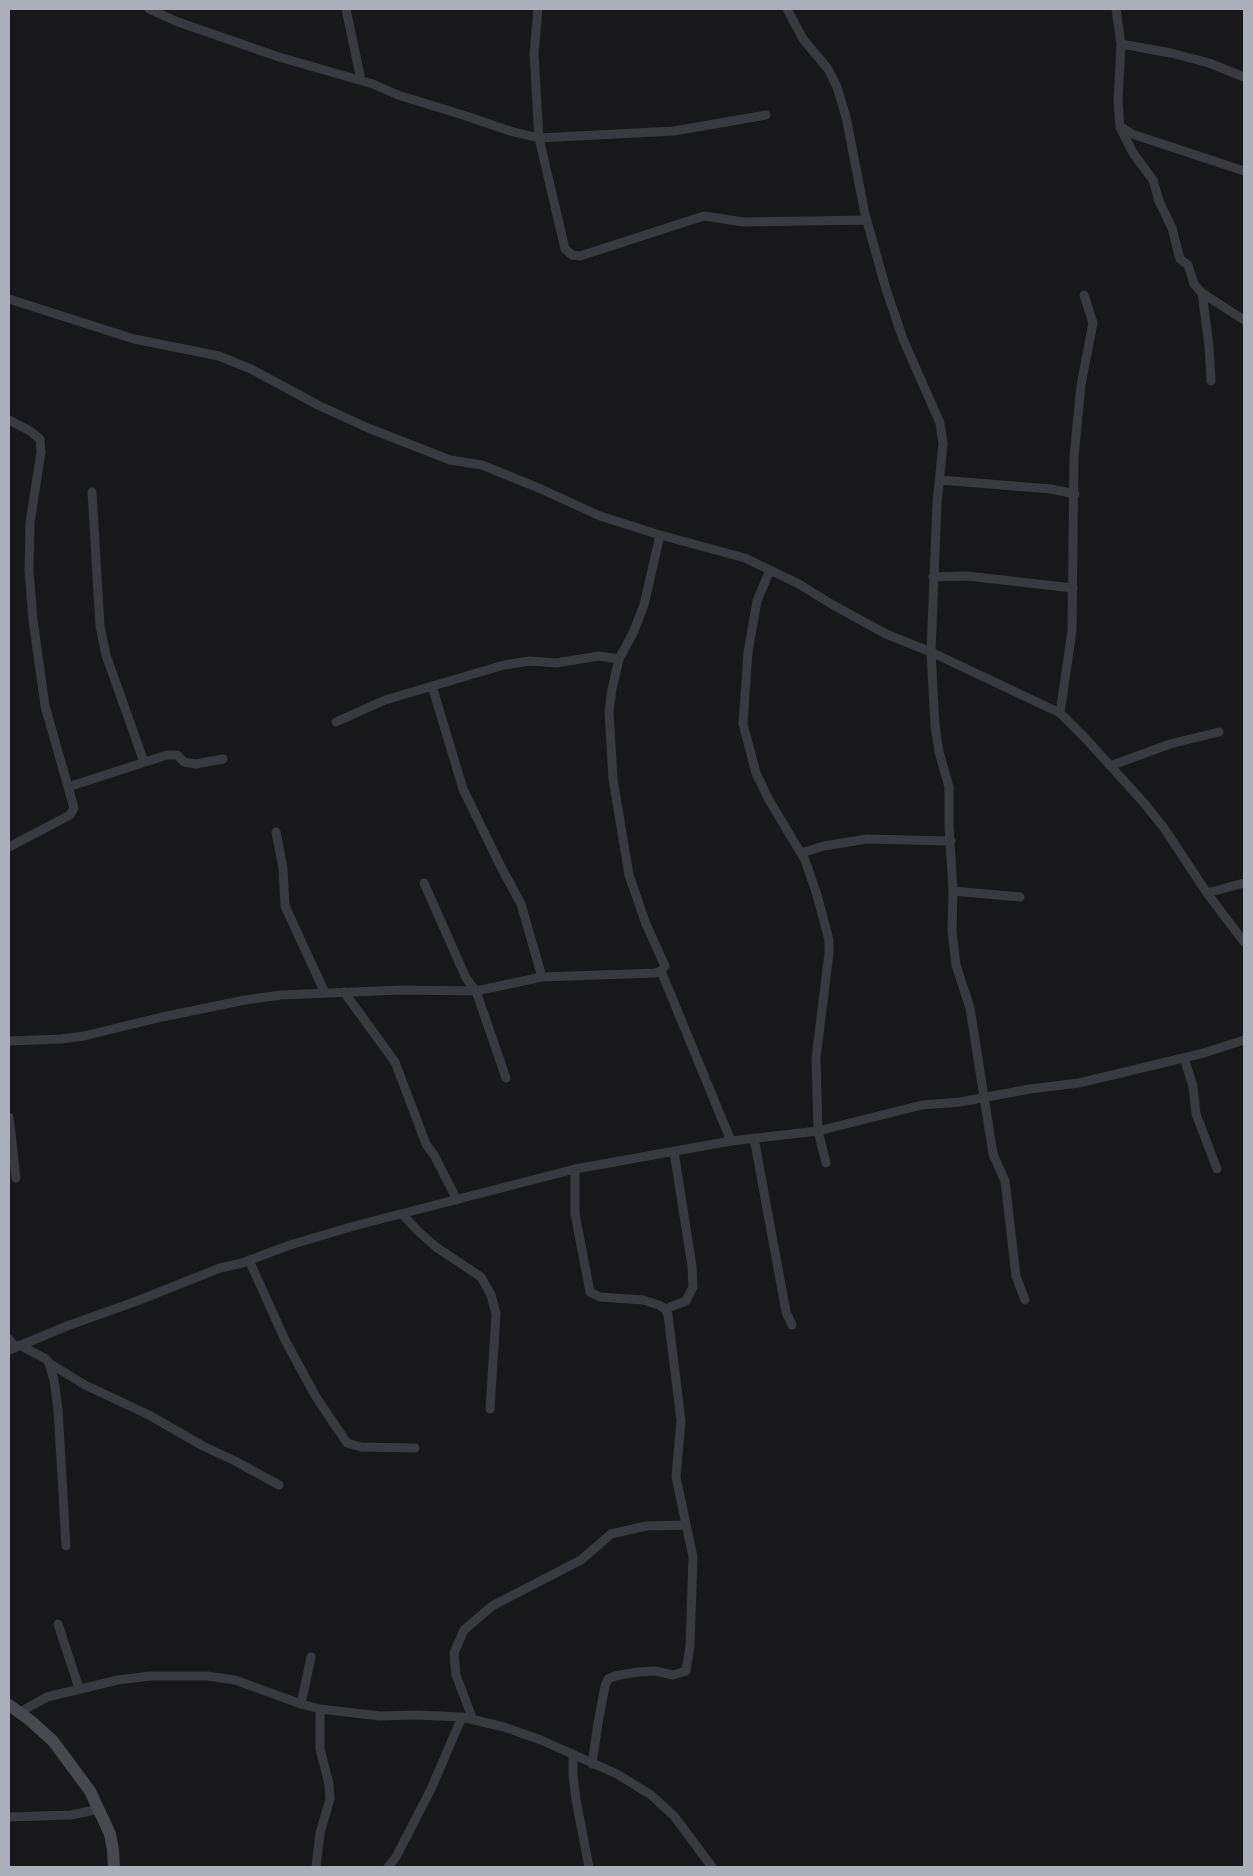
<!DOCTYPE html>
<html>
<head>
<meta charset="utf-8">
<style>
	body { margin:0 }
	#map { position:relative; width:1253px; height:1876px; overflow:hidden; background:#18181a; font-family:"Exo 2",sans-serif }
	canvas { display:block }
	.frame { position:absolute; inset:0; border:10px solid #aaafba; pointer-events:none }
</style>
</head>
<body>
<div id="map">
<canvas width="1253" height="1876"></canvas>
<div class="frame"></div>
</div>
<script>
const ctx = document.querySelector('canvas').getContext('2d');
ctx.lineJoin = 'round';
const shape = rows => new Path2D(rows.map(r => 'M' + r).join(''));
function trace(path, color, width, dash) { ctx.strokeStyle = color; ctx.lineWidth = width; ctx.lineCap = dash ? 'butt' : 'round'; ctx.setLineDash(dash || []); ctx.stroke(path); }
const street = shape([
	[149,9,178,22,279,57,373,84,398,95,466,116,510,131,539,138,674,131,766,115],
	[346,9,361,80],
	[538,9,534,54,539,138,565,249,572,255,580,256,704,216,743,222,867,220],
	[787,9,803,39,828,69,837,87,846,117,865,214,886,289,903,339,940,423,943,444,937,503,931,652,935,725,939,752,949,787,949,825,953,891,952,931,956,965,970,1008,993,1154,1005,1181,1016,1276,1025,1300],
	[1116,9,1121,44,1118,100,1120,127,1133,153,1153,180,1159,201,1172,228,1180,259,1188,265,1194,284,1202,293,1244,320],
	[1121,44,1171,53,1209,63,1244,77],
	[1123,128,1132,134,1244,171],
	[1202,293,1209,346,1211,381],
	[9,299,134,339,219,356,251,369,318,405,368,428,450,460,482,465,541,489,600,516,660,535,745,558,799,584,833,605,886,634,931,652,1060,713,1086,739,1144,803,1164,828,1207,893,1244,942],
	[9,420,30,431,40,439,41,452,30,523,29,571,33,620,45,706,74,808,70,815,9,847],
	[940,480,1051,489,1075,494],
	[92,492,100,626,106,655,144,762],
	[660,535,644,605,633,633,619,659,612,689,609,711,613,779,629,875,646,924,665,966,661,971,731,1141],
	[770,570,757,601,748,652,743,724,756,773,769,800,805,860,817,895,829,940,829,953,816,1058,818,1131,826,1163],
	[933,577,967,576,1073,588],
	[432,686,463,789,500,865,521,904,542,977],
	[1060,713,1072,631,1074,457,1081,385,1093,323,1084,295],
	[336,722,385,700,504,665,530,661,556,663,599,656,619,659],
	[1110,766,1170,744,1219,732],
	[68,787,167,755,177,755,184,762,196,764,223,759],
	[276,832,283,868,285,906,325,993],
	[801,853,824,846,867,839,951,841],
	[424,883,466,978,476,991,506,1078],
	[953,891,1020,897],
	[1207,893,1244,883],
	[344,992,395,1062,426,1144,434,1155,457,1200],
	[9,1041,61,1039,84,1036,162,1017,245,1000,281,995,402,990,476,991,542,977,655,973,661,971],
	[1184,1058,1193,1086,1196,1114,1217,1169],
	[9,1117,16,1178],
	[754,1138,786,1312,792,1325],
	[575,1169,575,1214,590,1292,600,1297,643,1300,659,1305,665,1309,668,1315,681,1421,676,1477,693,1557,690,1646,686,1671,673,1675,655,1671,638,1672,615,1676,608,1679,605,1686,598,1723,592,1764],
	[402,1214,419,1232,436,1247,481,1277,491,1295,496,1314,490,1409],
	[249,1260,285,1340,316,1397,347,1443,361,1447,415,1448],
	[665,1309,686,1301,693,1287,692,1266,674,1152],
	[9,1339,15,1347],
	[19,1345,46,1359,49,1363,54,1380,58,1409,66,1546],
	[9,1350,67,1326,137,1301,220,1268,242,1263,290,1245,354,1226,575,1169,731,1141,818,1131,922,1105,960,1102,1030,1089,1079,1083,1204,1053,1244,1040],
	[49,1363,85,1385,149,1415,203,1446,235,1461,279,1485],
	[58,1624,79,1688],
	[301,1704,311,1657],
	[20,1712,47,1697,118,1680,150,1676,207,1676,235,1680,301,1704,320,1709,380,1716,416,1715,462,1717,504,1727,541,1740,617,1774,651,1795,674,1816,712,1867],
	[473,1720,456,1675,454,1653,464,1630,492,1606,581,1560,611,1534,646,1526,686,1525],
	[573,1756,573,1775,576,1800,589,1867],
	[9,1817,71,1815,100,1809],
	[316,1867,320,1833,330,1799,329,1784,320,1749,320,1709],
	[388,1867,396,1857,431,1789,462,1717]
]);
const secondary = shape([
	[9,1705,31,1721,53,1741,90,1791,110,1834,113,1850,114,1867]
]);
trace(street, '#393a3f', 9);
trace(secondary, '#47494f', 12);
</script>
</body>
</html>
